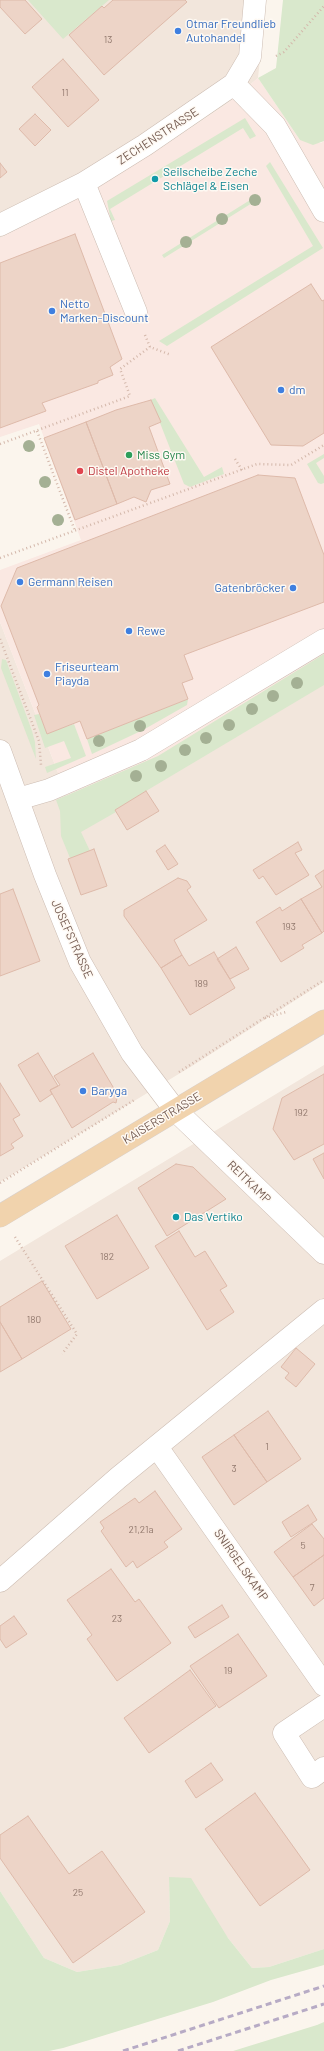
<!DOCTYPE html>
<html>
<head>
<meta charset="utf-8">
<style>
	body { margin:0 }
	canvas { display:block; background:#fbf5ed }
</style>
</head>
<body>
<canvas width="324" height="2051"></canvas>
<script>
const ctx = document.querySelector('canvas').getContext('2d');
ctx.lineJoin = 'round';
function fillPath(path, color) { ctx.fillStyle = color; ctx.fill(path, 'evenodd'); }
const shape = rows => new Path2D(rows.map(r => 'M' + r).join(''));
function trace(path, color, width, dash) { ctx.strokeStyle = color; ctx.lineWidth = width; ctx.lineCap = dash ? 'butt' : 'round'; ctx.setLineDash(dash || []); ctx.stroke(path); }
function label(font, color, halo, rows, align = 'center') {
  ctx.font = font + ' Barlow,sans-serif'; ctx.lineWidth = 3; ctx.setLineDash([]); ctx.textBaseline = 'middle'; ctx.strokeStyle = halo; ctx.fillStyle = color; for (const [text, x, y, turn = 0] of rows) {
    ctx.save(); ctx.translate(x, y); ctx.rotate((+turn || 0) * Math.PI / 180); ctx.textAlign = isNaN(turn) ? turn : align; if (halo) ctx.strokeText(text, 0, 0); ctx.fillText(text, 0, 0); ctx.restore();
  }
}
const residential = shape([
	[0,0,266,0,258,78,228,103,165,145,90,192,0,238],
	[0,622,80,830,324,683,324,982,192,1066,0,1182],
	[324,1065,324,1949,269,1967,252,1968,228,1938,169,1877,170,1921,158,1950,120,1965,77,1972,44,1958,0,1891,0,1261]
]);
const commercial = shape([
	[258,78,300,140,321,143,324,141,324,683,80,830,0,622,0,570,81,540,39,424,0,437,0,238,90,192,165,145,228,103]
]);
const green = shape([
	[28,0,109,0,63,39],
	[283,0,324,0,324,141,313,145,300,140,258,78,276,68],
	[245,118,256,136,250,139,243,128,110,209,115,220,111,221,107,201],
	[270,162,323,248,167,346,159,341,313,246,266,166],
	[255,197,257,200,164,258,162,255],
	[155,398,204,477,222,467,224,474,190,487,184,484,151,400],
	[324,454,324,458,316,463,324,476,324,483,321,484,318,483,307,464],
	[324,654,324,685,146,791,115,810,116,812,81,832,90,851,70,858,61,836,60,811,56,800,158,756],
	[2,659,6,660,32,731,35,742,36,759,1,668],
	[188,699,187,705,143,730,92,754,87,739],
	[39,714,47,733,74,724,86,756,47,773,45,767,71,758,64,741,45,748,34,715],
	[169,1877,191,1878,228,1938,252,1968,269,1967,324,1949,324,1965,271,1980,213,2002,63,2048,49,2051,0,2051,0,1891,44,1958,77,1972,120,1965,158,1950,170,1921],
	[324,2022,324,2051,233,2051,317,2025]
]);
const building = shape([
	[0,0,25,0,42,19,25,34,0,7,0,0],
	[113,0,185,0,187,2,104,75,69,35,102,6,104,8,113,0],
	[63,59,99,100,68,127,32,87,63,59],
	[35,114,51,130,35,146,19,129,35,114],
	[0,163,7,172,0,178,0,163],
	[75,234,122,359,110,367,113,375,98,381,98,383,42,403,46,411,0,428,0,263,75,234],
	[311,284,322,301,324,300,324,433,303,446,271,445,211,347,311,284],
	[151,400,161,422,149,427,170,484,151,490,146,502,134,497,117,504,86,422,116,410,151,400],
	[86,422,117,504,75,520,44,438,86,422],
	[258,475,295,478,324,555,324,602,184,655,193,679,182,683,188,699,87,739,80,721,47,734,37,707,39,705,1,606,17,568,258,475],
	[146,791,159,811,127,830,115,810,146,791],
	[298,842,302,850,295,853,309,875,276,895,263,876,259,879,253,870,298,842],
	[165,845,178,864,168,870,156,851,165,845],
	[94,849,107,886,81,895,68,859,94,849],
	[324,870,324,931,322,933,301,899,322,887,315,876,324,870],
	[178,878,187,881,191,887,187,890,207,920,174,940,182,955,161,968,124,916,124,910,178,878],
	[13,889,40,961,0,976,0,894,13,889],
	[301,899,322,933,302,945,304,948,281,962,256,922,280,907,282,911,301,899],
	[236,947,249,969,230,979,217,959,236,947],
	[214,952,235,988,190,1015,161,968,182,955,189,966,214,952],
	[38,1053,58,1086,50,1090,52,1094,40,1102,18,1065,38,1053],
	[93,1053,116,1092,118,1093,116,1103,113,1102,72,1128,50,1090,60,1085,54,1076,93,1053],
	[324,1074,324,1144,294,1160,273,1129,282,1098,324,1074],
	[0,1083,20,1115,13,1119,23,1136,11,1144,14,1148,0,1156,0,1083],
	[324,1153,324,1179,313,1159,324,1153],
	[176,1164,193,1167,226,1199,167,1236,138,1188,176,1164],
	[117,1215,149,1268,97,1299,65,1246,117,1215],
	[179,1231,195,1257,205,1251,227,1286,220,1290,234,1312,207,1330,155,1246,179,1231],
	[42,1281,71,1329,22,1359,0,1322,0,1307,42,1281],
	[0,1322,22,1359,0,1372,0,1322],
	[296,1348,315,1364,296,1387,285,1378,289,1373,281,1367,296,1348],
	[268,1411,301,1459,267,1482,234,1435,268,1411],
	[234,1435,267,1482,234,1505,202,1457,234,1435],
	[155,1491,182,1529,164,1542,168,1547,137,1568,133,1561,126,1567,101,1531,104,1528,100,1522,135,1498,139,1503,155,1491],
	[308,1505,317,1520,291,1537,282,1522,308,1505],
	[312,1524,324,1539,324,1555,293,1577,274,1552,312,1524],
	[324,1555,324,1598,314,1606,293,1577,324,1555],
	[111,1569,135,1602,139,1599,171,1643,117,1681,87,1639,92,1635,67,1600,111,1569],
	[222,1605,229,1617,195,1638,188,1627,222,1605],
	[14,1616,27,1634,6,1648,0,1639,0,1626,14,1616],
	[238,1634,267,1676,219,1708,190,1666,238,1634],
	[190,1670,216,1706,149,1753,124,1718,190,1670],
	[211,1763,223,1780,196,1798,185,1781,211,1763],
	[255,1793,310,1870,260,1906,205,1829,255,1793],
	[28,1816,69,1874,102,1851,145,1912,73,1963,0,1858,0,1835,28,1816]
]);
const path = shape([
	[276,56,284,52,324,6],
	[145,335,150,347,171,355],
	[37,431,75,531],
	[0,444,130,396,120,369,150,347],
	[235,459,242,470],
	[0,558,257,464,291,465,324,445],
	[0,639,39,741,41,765],
	[265,1018,286,1012],
	[179,1072,324,980],
	[0,1183,136,1099],
	[15,1237,77,1334,62,1354]
]);
const minor = shape([
	[234,84,275,126,324,211],
	[84,183,136,312],
	[0,225,84,183,145,145,234,84,250,57,255,0],
	[0,751,45,875,80,962,132,1053,175,1110,324,1253],
	[18,799,49,790,141,750,324,640],
	[157,1447,324,1685],
	[0,1581,118,1478,324,1310],
	[324,1706,284,1733,312,1777,324,1768]
]);
const major = shape([
	[0,1216,324,1021]
]);
const rail = shape([
	[123,2051,324,1986],
	[178,2051,324,2004]
]);
const trees = [
	[255,200],
	[222,219],
	[186,242],
	[29,446],
	[45,482],
	[58,520],
	[297,683],
	[273,696],
	[252,709],
	[229,725],
	[140,726],
	[206,738],
	[99,741],
	[185,750],
	[161,766],
	[136,776]
];
const markers = [
	[178,31,4,"#3f7fe0"],
	[155,179,4,"#0f9aa8"],
	[52,311,4,"#3f7fe0"],
	[281,390,4,"#3f7fe0"],
	[129,455,4,"#2e9e5b"],
	[80,471,4,"#e0444e"],
	[20,582,4,"#3f7fe0"],
	[293,588,4,"#3f7fe0"],
	[129,631,4,"#3f7fe0"],
	[47,674,4,"#3f7fe0"],
	[83,1091,4,"#3f7fe0"],
	[176,1217,4,"#0f9aa8"]
];
const numberNames = [
	["13",108,40],
	["11",65,93],
	["193",289,927],
	["189",201,984],
	["192",301,1113],
	["182",107,1257],
	["180",34,1320],
	["1",267,1447],
	["3",234,1469],
	["21,21a",141,1530],
	["5",303,1546],
	["7",312,1588],
	["23",117,1619],
	["19",228,1671],
	["25",78,1893]
];
const shopNames = [
	["Otmar Freundlieb",186,24],
	["Autohandel",186,38],
	["Netto",60,304],
	["Marken-Discount",60,318],
	["dm",289,390],
	["Germann Reisen",28,582],
	["Gatenbröcker",285,588,"right"],
	["Rewe",137,631],
	["Friseurteam",55,667],
	["Piayda",55,681],
	["Baryga",91,1091]
];
const streetNames = [
	["ZECHENSTRASSE",158,136,-33],
	["JOSEFSTRASSE",72,939,66],
	["KAISERSTRASSE",162,1118,-31],
	["REITKAMP",249,1182,44],
	["SNIRGELSKAMP",241,1565,55]
];
const cultureNames = [
	["Seilscheibe Zeche",163,172],
	["Schlägel & Eisen",163,186],
	["Das Vertiko",184,1217]
];
const leisureNames = [
	["Miss Gym",137,455]
];
const healthNames = [
	["Distel Apotheke",88,471]
];
fillPath(residential, '#f2e6dc');
fillPath(commercial, '#fae8e2');
fillPath(green, '#d9e8cc');
fillPath(building, '#edd4c7');
trace(building, '#debaaa', 1);
trace(minor, '#cdbdb3', 23);
trace(major, '#d8d1ce', 23);
trace(path, '#d3b7aa', 2.5, [1, 3]);
trace(minor, '#fff', 22);
trace(major, '#f1d3ad', 22);
trace(rail, '#b7abc5', 3, [6, 4]);
ctx.fillStyle = '#a4b094';
for (const [x, y] of trees) { ctx.beginPath(); ctx.arc(x, y, 6, 0, 2 * Math.PI); ctx.fill(); }
for (const [x, y, r, color] of markers) { const dot = new Path2D(); dot.arc(x, y, r, 0, 2 * Math.PI); ctx.fillStyle = color; ctx.fill(dot); trace(dot, '#fef9f3', 1.5); }
label('10px', '#92796e', null, numberNames);
label('12px', '#366cbe', '#fef9f3', shopNames, 'left');
label('12px', '#745b51', '#fef9f3', streetNames);
label('12px', '#0d838f', '#fef9f3', cultureNames, 'left');
label('12px', '#27864d', '#fef9f3', leisureNames, 'left');
label('12px', '#be3a42', '#fef9f3', healthNames, 'left');
</script>
</body>
</html>
